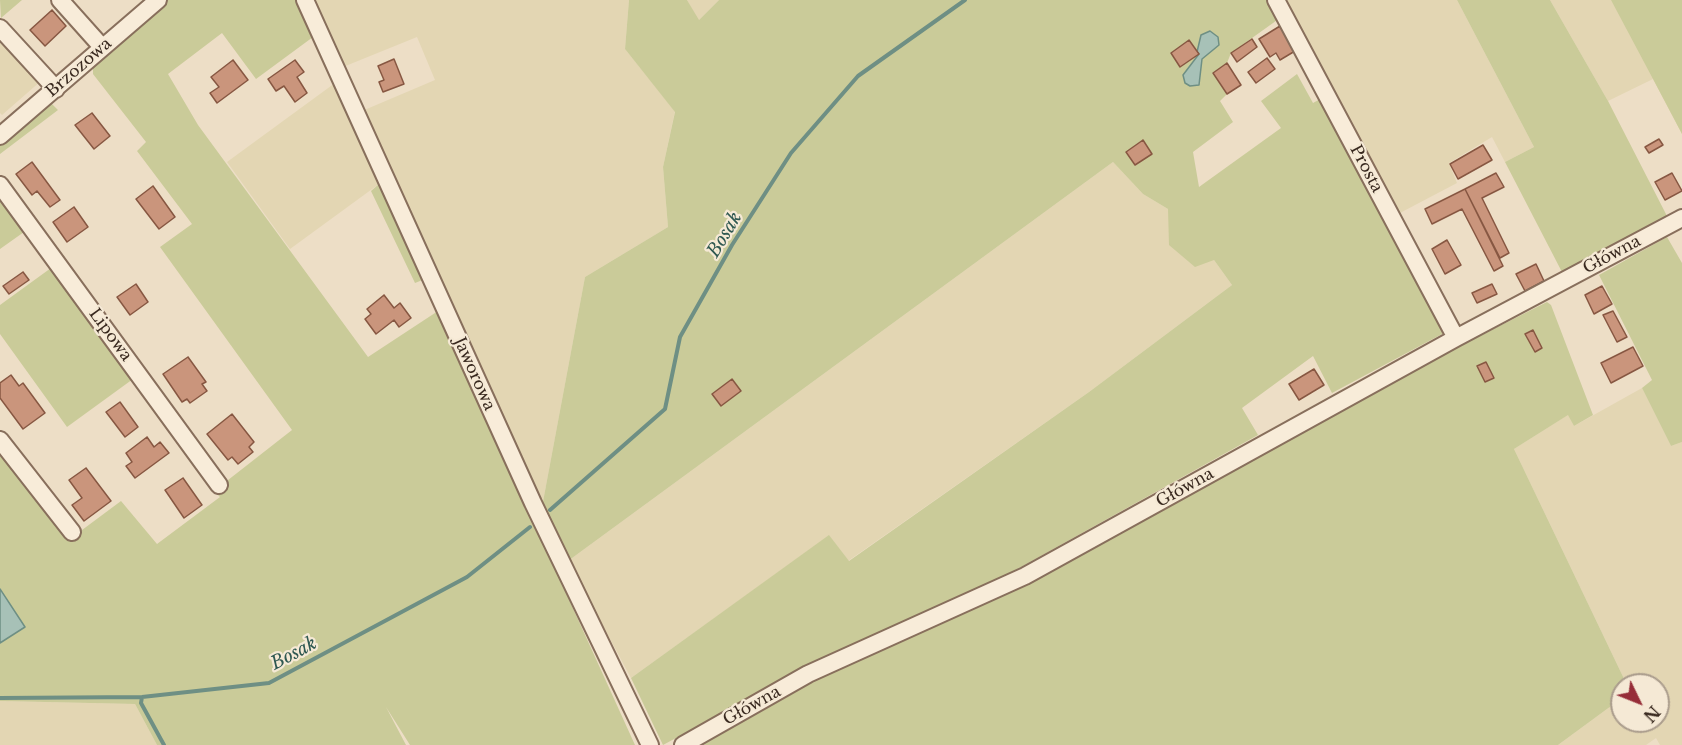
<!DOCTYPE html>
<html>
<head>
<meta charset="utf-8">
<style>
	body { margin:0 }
	#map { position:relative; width:1682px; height:745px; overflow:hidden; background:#eddec6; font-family:"Libre Baskerville",serif }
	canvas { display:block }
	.north { position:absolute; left:1610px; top:673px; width:60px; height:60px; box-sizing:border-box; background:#f5e9d5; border:2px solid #aa9c8c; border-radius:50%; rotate:133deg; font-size:16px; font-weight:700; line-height:24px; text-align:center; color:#39291f }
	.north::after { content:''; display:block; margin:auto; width:21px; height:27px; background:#962d38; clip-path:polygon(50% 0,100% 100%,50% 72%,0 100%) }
</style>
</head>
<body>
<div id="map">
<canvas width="1682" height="745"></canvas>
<div class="north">N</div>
</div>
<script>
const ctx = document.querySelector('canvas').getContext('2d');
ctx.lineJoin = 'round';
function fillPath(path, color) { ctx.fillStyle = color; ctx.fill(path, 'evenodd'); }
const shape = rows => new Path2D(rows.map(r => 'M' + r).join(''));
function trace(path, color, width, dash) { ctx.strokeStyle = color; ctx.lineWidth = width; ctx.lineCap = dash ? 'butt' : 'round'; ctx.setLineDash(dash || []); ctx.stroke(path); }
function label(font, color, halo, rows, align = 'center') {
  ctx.font = font + ' "Libre Baskerville",serif'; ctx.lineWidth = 4.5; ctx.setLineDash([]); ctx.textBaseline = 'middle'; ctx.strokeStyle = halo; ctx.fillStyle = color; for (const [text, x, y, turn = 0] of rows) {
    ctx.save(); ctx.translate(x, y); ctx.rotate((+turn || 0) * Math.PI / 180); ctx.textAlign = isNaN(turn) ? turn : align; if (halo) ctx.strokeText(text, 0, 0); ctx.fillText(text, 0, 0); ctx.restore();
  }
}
const farmland = shape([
	[312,0,629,0,625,49,675,111,663,167,668,227,585,277,542,507,362,111,435,80,417,37,343,67],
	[687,0,719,0,698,21],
	[1284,0,1457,0,1534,147,1505,162,1492,137,1449,163,1457,183,1398,214],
	[1550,0,1682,0,1682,134,1653,79,1608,101],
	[0,35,42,80,2,115,0,113],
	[335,83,379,184,290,249,227,162],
	[1113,162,1143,194,1168,209,1214,260,1232,285,1089,392,848,561,829,536,631,678,568,561],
	[1642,388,1671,446,1682,442,1682,745,1660,745,1656,738,1646,745,1558,745,1622,698,1622,721,1658,721,1658,685,1627,685,1514,449,1569,414,1574,426],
	[0,701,135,704,157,745,0,745]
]);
const green = shape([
	[0,0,22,0,1,18],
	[168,0,297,0,313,37,256,79,222,33,168,74,198,125,368,357,438,311,635,745,410,745,386,707,406,745,157,745,135,704,0,701,0,643,24,627,0,589,0,449,78,533,121,501,157,544,220,497,214,491,292,430,160,247,192,224,137,151,146,142,93,74,93,65],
	[629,0,687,0,699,20,719,0,1270,0,1280,18,1231,53,1227,63,1213,73,1227,94,1220,101,1233,122,1193,152,1199,187,1281,128,1261,101,1297,74,1313,103,1322,98,1444,333,1332,393,1313,356,1242,408,1258,435,1003,577,819,661,663,745,631,678,829,535,849,561,1089,392,1232,285,1214,260,1195,267,1169,245,1168,209,1143,194,1113,162,568,561,542,507,585,277,668,227,663,167,675,112,625,49],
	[1457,0,1550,0,1608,101,1668,218,1563,274,1505,162,1534,147],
	[1611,0,1682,0,1682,134,1653,79],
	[49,101,58,110,0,154,0,142],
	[379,184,425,279,415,283,371,191],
	[0,201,24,232,0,249],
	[1667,237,1682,263,1682,442,1671,446,1642,388,1652,380,1599,275],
	[51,268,133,379,67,427,0,334,0,305],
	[1547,302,1551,305,1593,415,1574,426,1568,415,1514,449,1627,685,1622,685,1622,698,1558,745,699,745,774,699,1026,582,1458,347]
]);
const water = shape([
	[1210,31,1218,37,1219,45,1202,59,1199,85,1190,86,1185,83,1183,75,1199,54,1197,52,1201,35,1210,31],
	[0,589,25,627,0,643,0,589]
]);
const stream = shape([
	[550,510,665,409,680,337,732,245,791,153,858,76,965,0],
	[142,697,141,703,164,745],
	[0,698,142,697,269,683,467,577,530,527]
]);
const building = shape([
	[52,10,66,26,45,46,30,30,52,10],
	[1280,26,1295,51,1280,60,1276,53,1270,57,1259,39,1280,26],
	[1252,39,1257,47,1237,62,1231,53,1252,39],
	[1189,40,1199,54,1180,67,1171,53,1189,40],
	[1267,58,1275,69,1256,83,1248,72,1267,58],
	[394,59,404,84,383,92,379,82,384,80,378,66,394,59],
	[233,60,248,80,217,103,210,93,219,87,211,77,233,60],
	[295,60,304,72,297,77,307,93,295,102,284,86,276,91,268,79,295,60],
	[1227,63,1241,85,1227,94,1213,73,1227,63],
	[92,113,110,136,94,149,75,125,92,113],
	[1659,139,1663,145,1649,153,1645,147,1659,139],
	[1143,140,1152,154,1135,165,1126,152,1143,140],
	[1483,145,1492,160,1458,179,1450,164,1483,145],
	[32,162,60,200,50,207,37,191,32,195,16,174,32,162],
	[1496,173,1504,187,1482,198,1509,253,1500,258,1465,189,1496,173],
	[1672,173,1682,191,1665,200,1655,182,1672,173],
	[153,186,175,217,159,229,136,199,153,186],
	[1465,189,1503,266,1494,271,1462,209,1432,224,1425,209,1465,189],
	[74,207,88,227,67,242,53,222,74,207],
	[1447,240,1461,265,1445,274,1432,249,1447,240],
	[1536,264,1544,281,1525,291,1516,274,1536,264],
	[23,272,29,280,9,294,3,286,23,272],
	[136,284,148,302,130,315,117,297,136,284],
	[1492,284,1497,294,1477,303,1472,293,1492,284],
	[1602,286,1612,304,1594,314,1585,295,1602,286],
	[384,295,394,308,400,303,411,318,399,327,394,320,376,334,365,319,371,314,367,309,384,295],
	[1613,311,1627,337,1617,342,1603,315,1613,311],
	[1533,330,1542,348,1535,352,1525,334,1533,330],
	[1633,347,1643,366,1611,383,1601,363,1633,347],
	[188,357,206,382,202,384,207,391,190,403,187,399,182,402,163,374,188,357],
	[1486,362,1494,378,1485,382,1477,366,1486,362],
	[1314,369,1324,385,1299,400,1289,384,1314,369],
	[11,375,19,386,23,383,45,413,23,429,0,398,0,383,11,375],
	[732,379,741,391,721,406,712,394,732,379],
	[120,402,138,427,125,437,106,412,120,402],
	[232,414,254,442,249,447,253,452,238,464,232,457,228,460,207,434,232,414],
	[147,437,154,447,160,442,169,453,135,478,126,466,132,462,126,453,147,437],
	[86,468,111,501,84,521,72,505,82,498,69,480,86,468],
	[183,478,202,505,184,518,165,490,183,478]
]);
const minor = shape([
	[60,0,102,47],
	[305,0,533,503,650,745],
	[1276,0,1456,338],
	[0,28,56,89],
	[0,136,158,0],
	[0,185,219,485],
	[0,440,72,532],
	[683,745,808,674,1025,576,1456,338,1682,218]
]);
const streetNames = [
	["Brzozowa",79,68,-41],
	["Prosta",1366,169,62],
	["Główna",1612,255,-28],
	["Lipowa",110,335,54],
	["Jaworowa",474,374,66],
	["Główna",1185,488,-29],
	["Główna",752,706,-29]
];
const waterNames = [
	["Bosak",725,235,-59],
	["Bosak",294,654,-28]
];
fillPath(farmland, '#e3d6b3');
fillPath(green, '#cacb99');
fillPath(water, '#a7c1b7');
trace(water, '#6e8f84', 1.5);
trace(stream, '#6e8f84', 4);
fillPath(building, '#ca957c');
trace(building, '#875742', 1.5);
trace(minor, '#886f5c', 20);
trace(minor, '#f8ecd9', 16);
label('16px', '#39291f', '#f5e9d5', streetNames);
label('italic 18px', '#2f5851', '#f5e9d5', waterNames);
</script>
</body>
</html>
